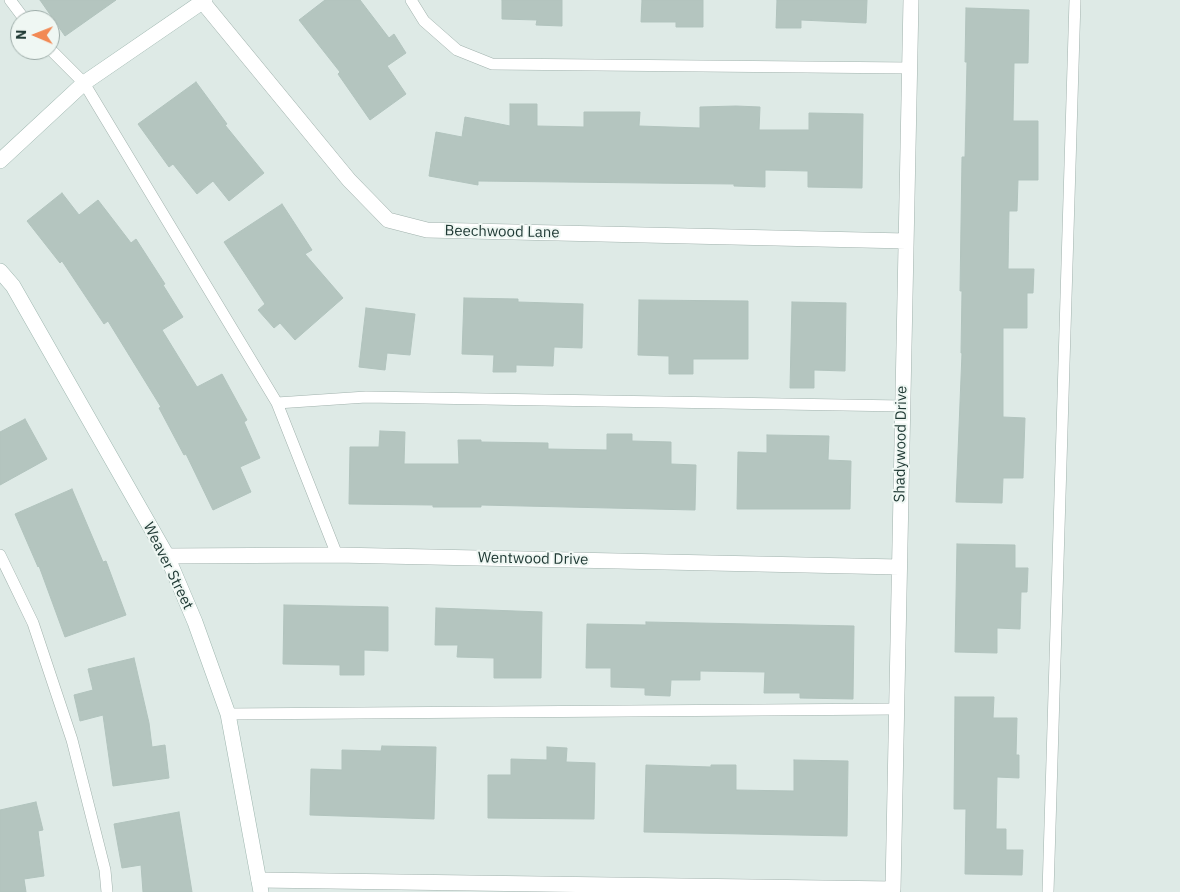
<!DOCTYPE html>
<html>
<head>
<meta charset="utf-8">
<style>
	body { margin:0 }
	#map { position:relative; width:1180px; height:892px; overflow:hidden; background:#deeae6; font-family:"IBM Plex Sans",sans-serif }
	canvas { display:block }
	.north { position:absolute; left:10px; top:10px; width:50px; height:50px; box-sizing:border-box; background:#eff7f3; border:1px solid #9caba7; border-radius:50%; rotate:271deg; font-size:14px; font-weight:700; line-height:20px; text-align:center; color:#203a35 }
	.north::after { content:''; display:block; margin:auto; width:18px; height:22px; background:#f28954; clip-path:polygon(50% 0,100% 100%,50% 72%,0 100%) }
</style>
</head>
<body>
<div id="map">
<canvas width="1180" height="892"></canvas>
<div class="north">N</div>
</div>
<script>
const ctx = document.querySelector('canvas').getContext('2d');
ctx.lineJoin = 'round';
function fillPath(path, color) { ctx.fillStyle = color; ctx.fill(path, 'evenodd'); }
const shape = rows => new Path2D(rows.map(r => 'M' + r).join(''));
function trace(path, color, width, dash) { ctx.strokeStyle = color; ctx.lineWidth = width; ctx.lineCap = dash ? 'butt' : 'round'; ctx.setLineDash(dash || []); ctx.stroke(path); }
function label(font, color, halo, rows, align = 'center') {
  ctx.font = font + ' "IBM Plex Sans",sans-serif'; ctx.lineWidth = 4; ctx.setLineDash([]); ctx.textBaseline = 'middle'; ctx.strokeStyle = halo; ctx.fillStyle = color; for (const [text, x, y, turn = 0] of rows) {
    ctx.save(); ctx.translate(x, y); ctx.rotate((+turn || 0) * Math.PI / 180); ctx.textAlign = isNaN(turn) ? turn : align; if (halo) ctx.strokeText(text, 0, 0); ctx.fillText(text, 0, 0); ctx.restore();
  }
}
const building = shape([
	[40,0,116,0,65,36,40,0],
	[325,0,360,0,389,38,394,34,406,53,387,66,406,94,370,120,338,74,340,72,299,20,325,0],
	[502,0,562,0,562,26,536,25,537,20,502,19,502,0],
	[642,0,703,0,703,27,676,27,676,22,641,22,642,0],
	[777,0,867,0,866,23,801,20,801,28,776,28,777,0],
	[966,8,1029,10,1028,63,1014,63,1013,121,1038,121,1038,180,1018,180,1017,211,1009,211,1008,269,1034,269,1033,293,1027,293,1027,328,1003,328,1003,417,1025,418,1023,478,1003,478,1002,503,956,502,962,353,961,353,962,291,960,291,962,157,965,157,967,62,965,62,966,8],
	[196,82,227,124,225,125,264,173,229,201,213,181,197,194,173,164,169,167,138,124,196,82],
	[510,104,537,104,537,126,584,127,584,112,640,112,639,126,700,128,700,107,736,106,760,107,759,130,809,130,809,113,863,114,862,188,808,187,808,171,765,170,765,187,734,186,734,184,478,181,478,185,429,176,436,132,462,137,465,117,510,126,510,104],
	[62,193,79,215,98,200,131,243,136,239,165,284,163,285,183,317,162,330,197,387,222,374,247,420,244,422,260,458,240,467,251,492,213,510,186,454,184,455,159,408,161,407,108,321,104,324,62,261,60,263,27,221,62,193],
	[282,204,312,250,305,254,343,298,295,340,280,323,274,328,258,310,265,304,224,242,282,204],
	[464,298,518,299,518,302,583,304,582,348,554,347,553,366,516,365,516,372,493,372,494,355,462,354,464,298],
	[639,300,748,301,748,359,693,359,693,374,669,374,669,356,638,355,639,300],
	[792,302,846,303,845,371,814,370,814,388,790,388,792,302],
	[366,308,415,314,410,355,387,353,385,370,359,367,366,308],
	[25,419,47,459,0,485,0,432,25,419],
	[380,431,405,432,404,464,459,464,458,440,481,440,481,442,548,443,548,449,607,450,607,434,632,434,632,441,671,442,671,464,696,465,695,510,481,505,481,507,433,507,433,505,349,504,350,447,379,447,380,431],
	[767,435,829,436,828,460,851,461,850,509,737,509,738,452,767,453,767,435],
	[72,489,103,562,106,561,126,615,65,637,39,566,38,567,15,514,72,489],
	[957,544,1015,545,1015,568,1028,568,1027,592,1021,592,1020,629,997,628,997,653,955,652,957,544],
	[284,605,388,607,388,651,364,650,364,675,340,675,340,665,283,664,284,605],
	[436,608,542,612,541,678,494,678,494,658,457,657,458,645,435,645,436,608],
	[646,622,854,626,853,699,800,698,800,693,764,693,765,672,700,671,700,680,671,680,670,696,645,695,645,688,611,687,611,668,586,668,587,624,646,625,646,622],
	[134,658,149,723,152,747,165,745,169,778,113,786,103,715,80,721,74,695,93,690,88,669,134,658],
	[955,697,994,697,993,718,1017,718,1016,755,1019,755,1019,778,997,777,996,829,1006,829,1006,850,1023,850,1022,875,965,874,966,809,954,809,955,697],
	[382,746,436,747,434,819,310,815,311,769,342,770,342,750,381,751,382,746],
	[547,747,567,748,566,762,595,763,594,819,488,818,488,775,511,775,511,759,547,760,547,747],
	[794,760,848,761,847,836,644,832,646,765,711,767,711,765,736,765,736,790,794,791,794,760],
	[36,802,43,830,38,831,44,876,24,879,26,892,0,892,0,810,36,802],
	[179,812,192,892,143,892,141,865,122,868,114,824,179,812]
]);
const lane = shape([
	[10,0,25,20],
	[411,0,424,21,457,50,492,64,910,68],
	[50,49,84,83,277,403,337,555],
	[277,403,366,397,902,406],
	[0,555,33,623,72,740,105,870,107,892],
	[228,714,896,709],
	[1048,892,1075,0]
]);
const street = shape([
	[201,0,349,180,388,220,427,230,906,241],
	[167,556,337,555,899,567],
	[259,880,893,889,911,0]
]);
const secondary = shape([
	[0,161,84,83,205,0],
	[0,271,13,286,167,556,195,622,228,714,261,892]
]);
const streetNames = [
	["Beechwood Lane",502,232,1],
	["Shadywood Drive",901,444,-89],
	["Wentwood Drive",533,559,1],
	["Weaver Street",168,566,64]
];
fillPath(building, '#b4c5bf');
trace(building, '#b1c3bd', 1);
trace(lane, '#a1b2ad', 12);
trace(street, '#a1b2ad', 16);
trace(secondary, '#9eb6af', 16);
trace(lane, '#fff', 11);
trace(street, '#fff', 15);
trace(secondary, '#fff', 15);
label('15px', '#203a35', '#eff7f3', streetNames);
</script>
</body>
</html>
